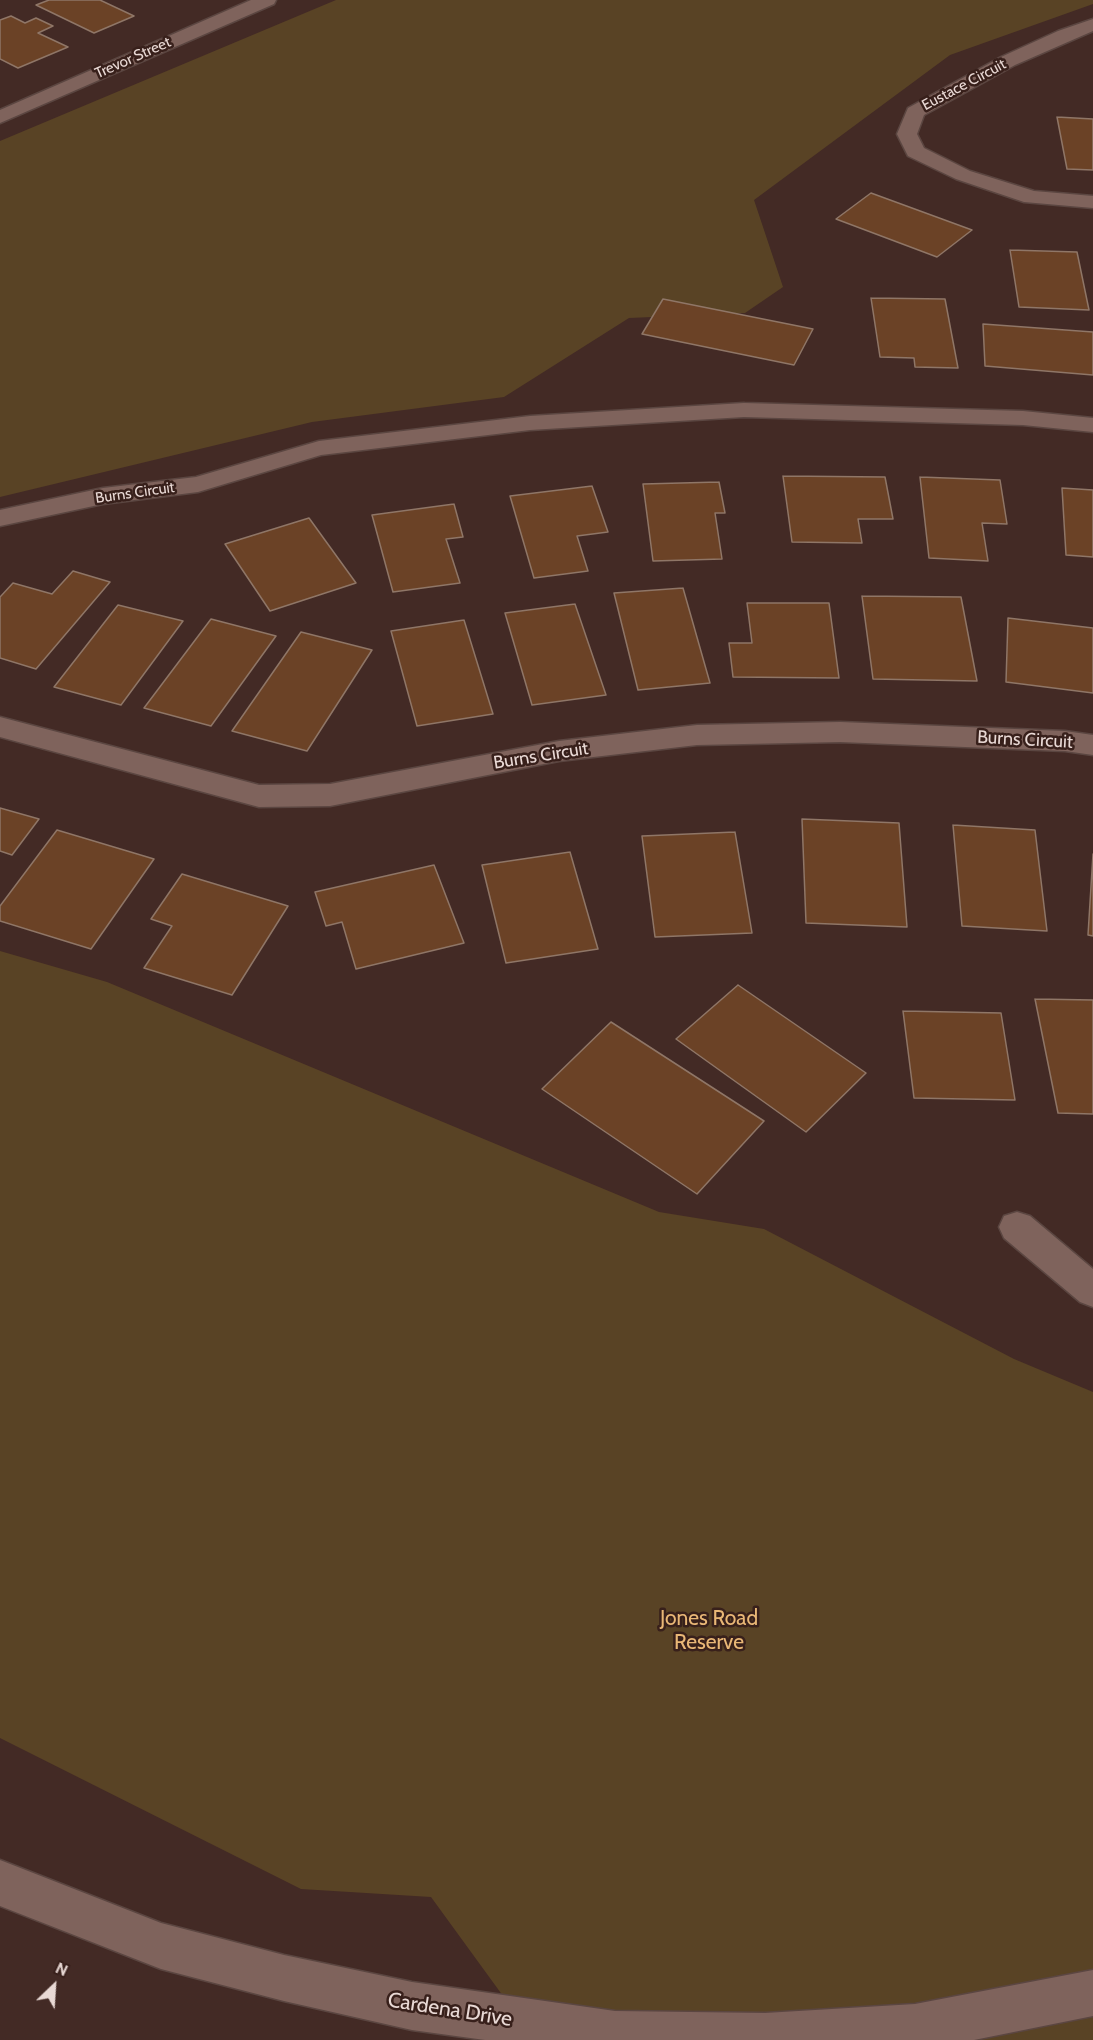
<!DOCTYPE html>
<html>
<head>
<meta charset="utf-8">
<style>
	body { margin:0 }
	#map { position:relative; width:1093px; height:2040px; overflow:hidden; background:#432a25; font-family:Cabin,sans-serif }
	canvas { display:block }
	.north { position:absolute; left:24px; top:1956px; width:60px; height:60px; -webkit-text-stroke:4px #38201b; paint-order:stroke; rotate:25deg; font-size:16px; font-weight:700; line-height:24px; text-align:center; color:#e9d9d5 }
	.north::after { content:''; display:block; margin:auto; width:21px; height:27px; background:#e9d9d5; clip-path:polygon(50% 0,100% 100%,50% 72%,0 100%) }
</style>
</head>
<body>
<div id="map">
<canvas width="1093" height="2040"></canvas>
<div class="north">N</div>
</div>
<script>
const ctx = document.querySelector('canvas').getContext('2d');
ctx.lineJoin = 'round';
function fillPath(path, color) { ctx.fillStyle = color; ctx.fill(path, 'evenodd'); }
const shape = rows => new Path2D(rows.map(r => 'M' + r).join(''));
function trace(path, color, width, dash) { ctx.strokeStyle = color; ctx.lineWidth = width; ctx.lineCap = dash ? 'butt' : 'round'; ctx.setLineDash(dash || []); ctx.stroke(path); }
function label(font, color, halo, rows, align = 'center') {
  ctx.font = font + ' Cabin,sans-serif'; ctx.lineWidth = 5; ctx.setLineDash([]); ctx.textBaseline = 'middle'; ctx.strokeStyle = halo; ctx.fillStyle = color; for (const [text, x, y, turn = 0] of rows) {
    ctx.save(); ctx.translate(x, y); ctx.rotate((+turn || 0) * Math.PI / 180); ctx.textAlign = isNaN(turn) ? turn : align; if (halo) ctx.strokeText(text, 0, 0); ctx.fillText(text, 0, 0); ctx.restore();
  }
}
const green = shape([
	[336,0,1093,0,1093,4,950,55,754,200,783,287,745,313,629,318,504,397,312,422,0,497,0,141],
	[0,951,107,982,659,1212,764,1229,1014,1359,1093,1392,1093,2040,535,2040,431,1897,301,1889,0,1738]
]);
const building = shape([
	[49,0,100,0,134,16,94,33,36,5,49,0],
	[11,16,25,23,36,18,53,26,38,33,68,47,18,68,0,59,0,20,11,16],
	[1057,117,1093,119,1093,170,1067,169,1057,117],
	[871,193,972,230,937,257,836,219,871,193],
	[1010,250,1077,252,1089,310,1019,307,1010,250],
	[871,298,945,299,958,368,915,367,914,358,880,357,871,298],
	[663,299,813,329,794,365,642,334,663,299],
	[983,324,1093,332,1093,375,985,366,983,324],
	[783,476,885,477,893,519,858,519,862,543,792,542,783,476],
	[920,477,1000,480,1007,524,982,523,988,561,929,558,920,477],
	[719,482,725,513,715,513,722,559,653,561,643,484,719,482],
	[592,486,608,532,577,536,588,571,534,578,510,496,592,486],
	[1062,488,1093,490,1093,557,1066,555,1062,488],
	[454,504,463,537,446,539,460,583,393,592,372,515,454,504],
	[309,518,356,583,270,611,225,544,309,518],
	[73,571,110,582,36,669,0,658,0,597,13,583,52,594,73,571],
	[683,588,710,683,638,690,614,593,683,588],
	[862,596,961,597,977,681,873,679,862,596],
	[747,603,829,603,839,678,733,677,729,643,752,643,747,603],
	[575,604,606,695,532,705,505,613,575,604],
	[118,605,183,621,121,705,54,687,118,605],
	[1008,618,1093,628,1093,693,1006,682,1008,618],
	[211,619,276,636,211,726,144,708,211,619],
	[464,620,493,714,417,726,391,631,464,620],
	[301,632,372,650,307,751,232,731,301,632],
	[0,808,39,819,12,855,0,851,0,808],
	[802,819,899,823,907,927,806,923,802,819],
	[953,825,1035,830,1047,931,962,926,953,825],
	[57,830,154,859,91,949,0,921,0,906,57,830],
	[735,832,752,933,655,937,642,836,735,832],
	[570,852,598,949,506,963,482,865,570,852],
	[1093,854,1093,936,1088,935,1093,854],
	[434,865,464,943,356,969,342,922,326,926,315,892,434,865],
	[182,874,288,906,232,995,144,968,172,926,151,919,182,874],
	[738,985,866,1073,806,1132,676,1039,738,985],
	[1035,999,1093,1000,1093,1114,1058,1113,1035,999],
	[903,1011,1001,1013,1015,1100,914,1098,903,1011],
	[611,1022,764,1121,697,1194,542,1089,611,1022]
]);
const minor = shape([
	[251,0,276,0,274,4,0,123,0,110,251,0],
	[1093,19,1093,31,1015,65,924,115,917,134,924,148,970,171,1034,191,1093,196,1093,208,1024,202,956,179,908,156,897,134,908,108,1001,57,1058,31,1093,19],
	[744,403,1023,411,1093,418,1093,432,1023,425,744,417,530,430,321,455,198,492,103,504,0,526,0,510,103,488,196,477,319,441,530,416,744,403],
	[0,717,259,785,330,784,559,741,697,725,840,722,1065,731,1093,735,1093,755,1065,751,840,742,697,745,559,761,330,806,259,807,0,737,0,717],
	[1017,1212,1030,1216,1093,1269,1093,1307,1080,1302,1004,1238,999,1227,1004,1216,1017,1212]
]);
const tertiary = shape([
	[0,1860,161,1923,284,1955,412,1982,615,2011,765,2013,915,2004,1093,1970,1093,2016,974,2040,485,2040,412,2030,284,2001,161,1969,0,1906,0,1860]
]);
const farStreetnames = [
	["Trevor Street",133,58,-24],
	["Eustace Circuit",964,85,-28],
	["Burns Circuit",135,493,-8]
];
const streetNames = [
	["Burns Circuit",1025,740,3],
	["Burns Circuit",541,756,-9]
];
const nearParknames = [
	["Jones Road",709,1619],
	["Reserve",709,1643]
];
const nearStreetnames = [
	["Cardena Drive",450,2010,9]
];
fillPath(green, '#594325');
fillPath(building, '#6b4226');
trace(building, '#8f7667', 1.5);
trace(minor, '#5b4641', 3);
trace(tertiary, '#5b4641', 3);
fillPath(minor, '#7f635c');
fillPath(tertiary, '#7f635c');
label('15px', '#e9d9d5', '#38201b', farStreetnames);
label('18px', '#e9d9d5', '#38201b', streetNames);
label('21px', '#e9b776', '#38201b', nearParknames);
label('21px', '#e9d9d5', '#38201b', nearStreetnames);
</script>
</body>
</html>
